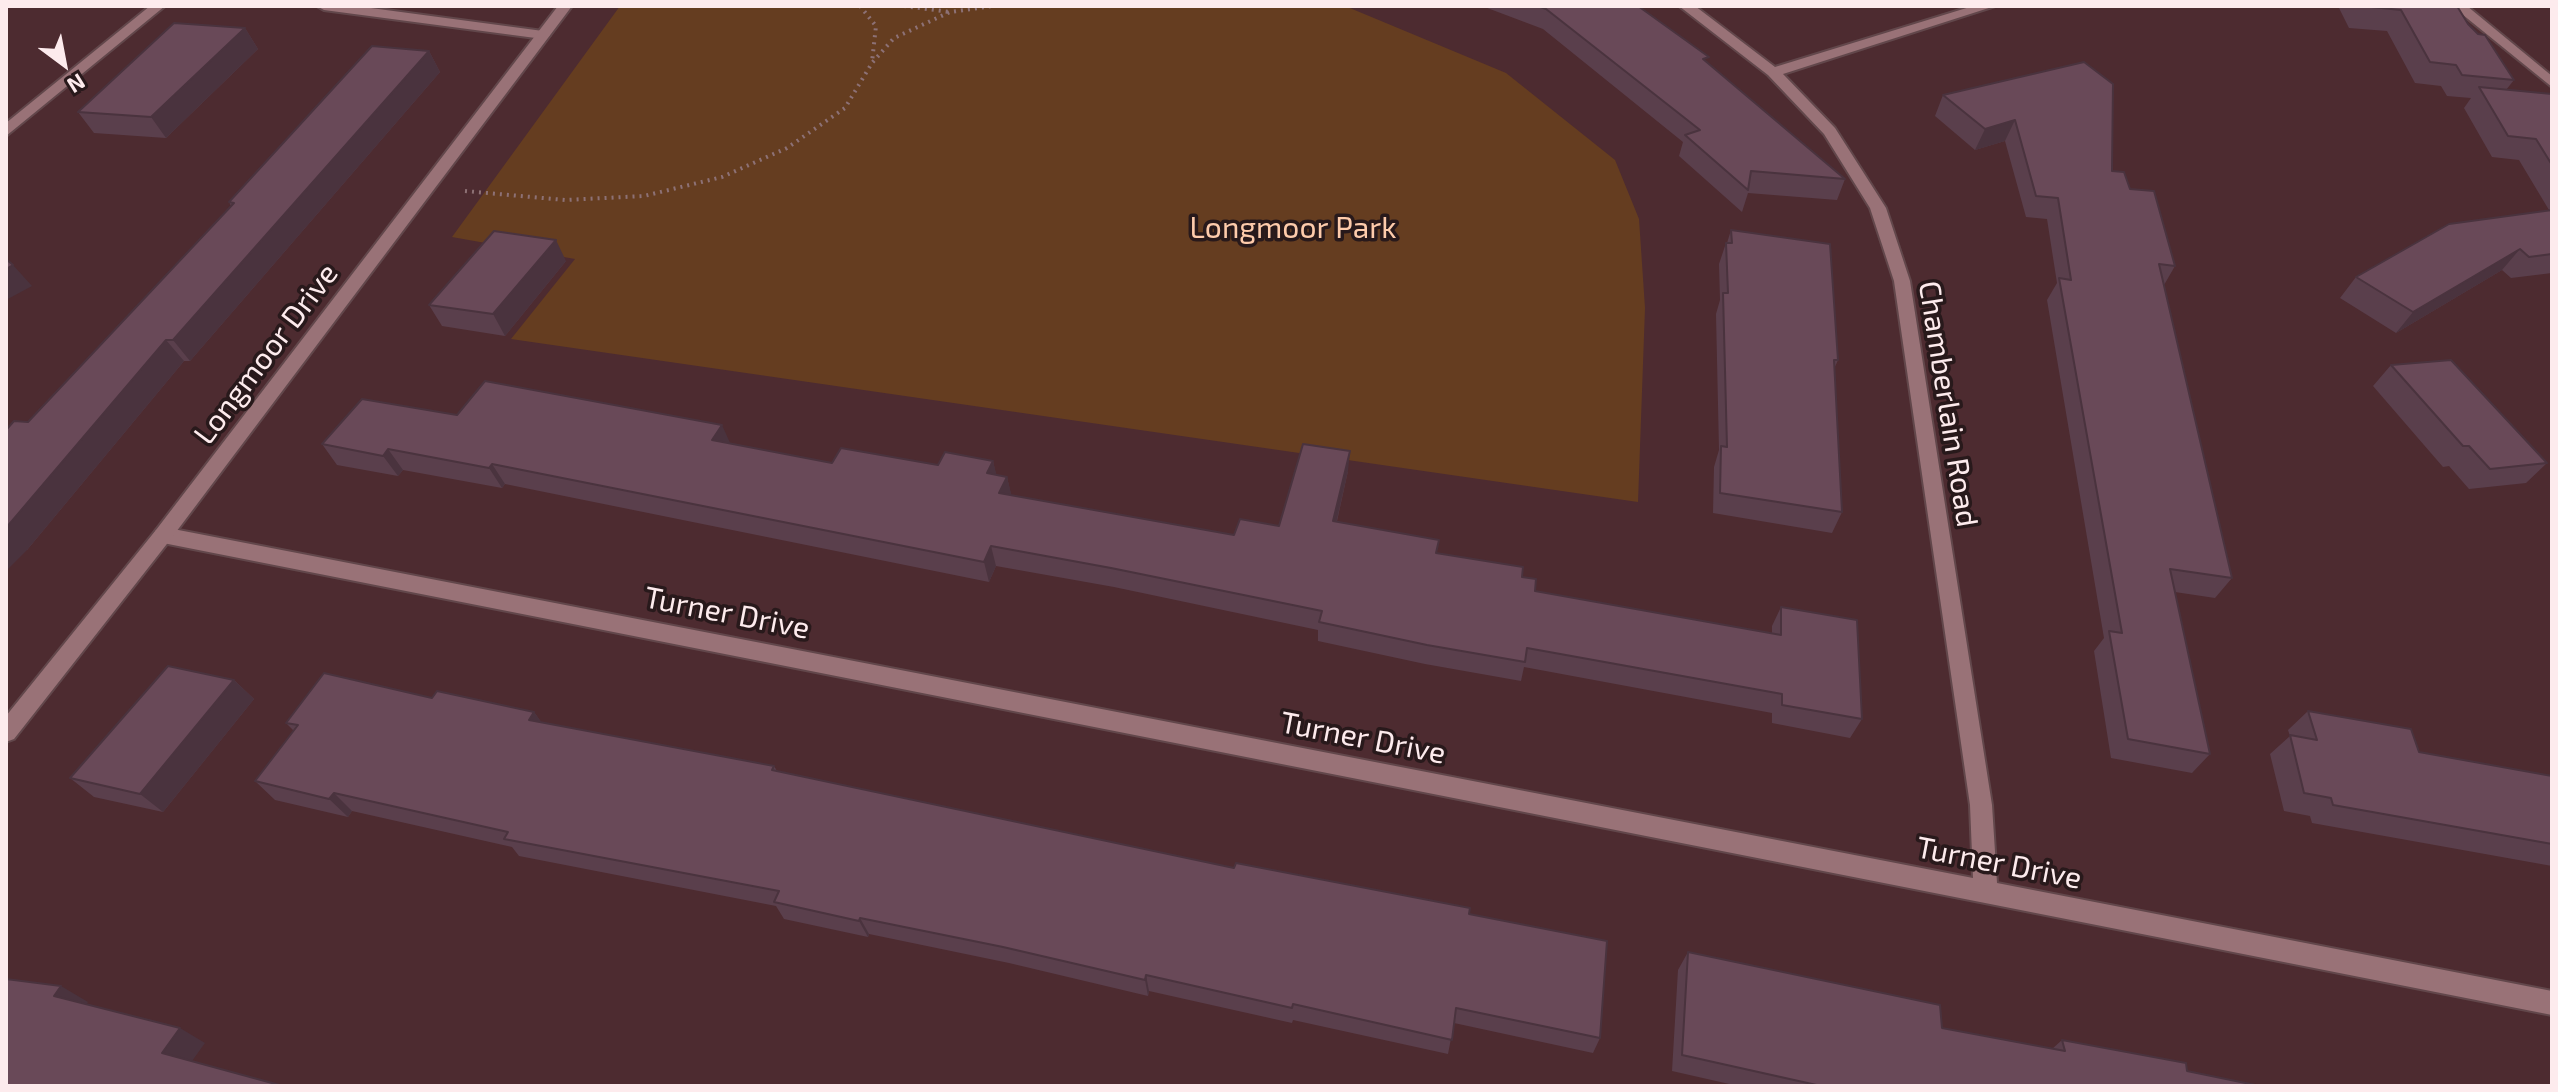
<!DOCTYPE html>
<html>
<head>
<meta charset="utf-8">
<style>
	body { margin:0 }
	#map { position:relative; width:2558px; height:1092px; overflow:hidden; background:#4d2b30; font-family:"Exo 2",sans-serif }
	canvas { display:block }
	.frame { position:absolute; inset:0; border:8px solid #fdebed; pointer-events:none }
	.north { position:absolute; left:24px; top:24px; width:80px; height:80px; -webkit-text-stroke:6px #28191b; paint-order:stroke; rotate:148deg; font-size:22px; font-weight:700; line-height:32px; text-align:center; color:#fdebed }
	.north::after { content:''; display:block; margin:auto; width:28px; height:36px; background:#fdebed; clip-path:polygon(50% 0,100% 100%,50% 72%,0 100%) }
</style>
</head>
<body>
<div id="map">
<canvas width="2558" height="1092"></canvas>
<div class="frame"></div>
<div class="north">N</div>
</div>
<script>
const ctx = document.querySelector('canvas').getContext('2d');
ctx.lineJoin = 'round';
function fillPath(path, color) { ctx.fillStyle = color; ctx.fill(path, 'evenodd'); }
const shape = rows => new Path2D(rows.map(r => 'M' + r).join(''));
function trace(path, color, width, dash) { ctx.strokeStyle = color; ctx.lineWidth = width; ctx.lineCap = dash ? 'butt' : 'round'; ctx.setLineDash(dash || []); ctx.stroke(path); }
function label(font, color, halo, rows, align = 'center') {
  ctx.font = font + ' "Exo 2",sans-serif'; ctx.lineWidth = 7; ctx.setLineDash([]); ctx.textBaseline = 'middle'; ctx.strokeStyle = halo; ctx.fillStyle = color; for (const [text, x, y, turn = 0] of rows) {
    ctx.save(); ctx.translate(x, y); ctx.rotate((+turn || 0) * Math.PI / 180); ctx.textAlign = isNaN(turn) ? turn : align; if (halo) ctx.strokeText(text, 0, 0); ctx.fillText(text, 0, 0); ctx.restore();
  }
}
const green = shape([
	[620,6,1345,6,1506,73,1615,160,1639,219,1645,308,1638,502,511,339,575,259,452,237]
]);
const path = shape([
	[860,6,876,26,872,62],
	[904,6,950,12],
	[465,191,565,200,644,196,722,177,787,148,845,108,872,63,894,38,950,12,993,6]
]);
const minor = shape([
	[150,6,165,6,6,136,6,123,150,6],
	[317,6,356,6,543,31,550,35,543,39,324,10,317,6],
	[1679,6,1695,6,1775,67,1973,6,1995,6,1783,74,1835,128,1886,208,1910,281,1992,805,1997,883,2552,991,2552,1015,163,543,156,540,153,535,156,530,163,527,1973,878,1970,805,1894,281,1870,208,1824,134,1768,75,1679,6],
	[2452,6,2467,6,2552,76,2552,87,2452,6]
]);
const tertiary = shape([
	[558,6,572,6,170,540,14,739,6,742,6,716,156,530,558,6]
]);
const wall = shape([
	[1482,6,1638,6,1708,63,1845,179,1837,200,1748,193,1742,212,1679,156,1683,142,1543,29],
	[2338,6,2457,6,2468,24,2514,80,2506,90,2552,95,2552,273,2511,278,2502,270,2396,333,2340,298,2356,277,2549,210,2519,160,2492,157,2464,108,2471,98,2447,96,2441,86,2415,83,2387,31,2349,28],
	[245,28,258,49,166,138,94,133,78,112],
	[429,51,440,72,190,361,184,361,27,550,28,422,231,206,229,202],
	[2084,62,2112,171,2130,189,2175,266,2164,285,2232,578,2215,598,2175,592,2210,754,2192,773,2111,758,2094,651,2104,638,2047,300,2057,283,2047,219,2026,217,2005,141,1975,150,1935,116,1943,95],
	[1731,230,1838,360,1834,369,1842,512,1832,533,1713,513,1714,467,1719,450,1716,314,1720,300,1719,264,1726,243,1727,243],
	[566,261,505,336,442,326,429,305],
	[2391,365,2547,463,2526,483,2469,489,2449,466,2443,467,2373,386],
	[457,415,731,444,832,463,938,465,993,461,996,475,1007,477,1011,495,1234,535,1279,526,1348,471,1337,521,1437,553,1522,577,1535,591,1772,634,1772,626,1781,607,1862,719,1850,738,1772,723,1772,713,1524,667,1521,681,1425,664,1318,641,1318,630,1114,587,996,566,989,582,505,484,502,488,403,470,398,476,337,465,322,444],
	[234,680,254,699,163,812,94,797,70,778],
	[432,698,534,712,541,722,774,766,777,771,1234,868,1469,914,1600,1038,1593,1053,1454,1023,1448,1054,1293,1020,1292,1023,1149,991,1148,996,1009,963,869,934,868,937,784,919,776,906,519,856,512,847,352,811,348,817,275,800,255,781,294,731,286,723],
	[2308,711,2419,752,2552,776,2552,866,2312,823,2310,816,2284,811,2270,754,2290,736,2288,730],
	[1688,952,1942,1028,2052,1049,2062,1040,2187,1071,2260,1086,1738,1086,1672,1071,1678,970]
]);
const shadedWall = shape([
	[245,28,258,49,166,138,151,117],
	[429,51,440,72,190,361,173,340],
	[2015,120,2005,141,1975,150,1985,129],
	[556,240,566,261,505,336,493,314],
	[2520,249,2502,270,2396,333,2413,312],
	[13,265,32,286,6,300,6,269],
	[166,340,184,361,27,550,6,571,6,528],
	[722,425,731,445,712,440],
	[388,449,403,470,398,476,383,456],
	[1350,451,1348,471,1332,541,1333,521],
	[993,461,998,481,987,473],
	[492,464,505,484,502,488,489,468],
	[1007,477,1012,497,999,493],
	[991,546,996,566,989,582,984,562],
	[234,680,254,699,163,812,140,794],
	[534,712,548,731,529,720],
	[334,793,352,811,348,817,329,799],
	[860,918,869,934,868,937,859,921],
	[1146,975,1149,991,1148,996,1145,980],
	[61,986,88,1002,81,1012,54,996],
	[180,1028,205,1043,187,1068,162,1053]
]);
const building = shape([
	[1538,6,1638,6,1709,57,1703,59,1845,179,1751,171,1748,190,1685,135,1700,130,1546,9,1538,6],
	[2362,6,2457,6,2468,24,2478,34,2485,35,2514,80,2462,75,2456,65,2430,62,2401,10,2362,6],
	[174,23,245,28,151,117,78,112,174,23],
	[372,46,429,51,173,340,166,340,6,528,6,430,14,421,28,422,234,203,229,202,372,46],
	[2084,62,2113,84,2112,171,2124,172,2130,189,2154,191,2175,266,2159,264,2232,578,2170,569,2210,754,2128,739,2109,631,2122,633,2059,278,2071,280,2058,198,2036,196,2015,120,1985,129,1943,95,2084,62],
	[2479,87,2552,94,2552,165,2536,139,2508,136,2479,87],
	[2552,210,2552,254,2529,257,2520,249,2413,312,2356,277,2449,224,2552,210],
	[1731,230,1830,244,1838,360,1834,360,1842,512,1720,493,1721,446,1727,447,1723,293,1728,293,1726,243,1732,243,1731,230],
	[494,231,556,240,493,314,429,305,494,231],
	[6,259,13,265,6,269,6,259],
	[2451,360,2547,463,2490,469,2469,446,2463,446,2391,365,2451,360],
	[485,381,722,425,712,440,832,463,841,448,938,465,945,452,993,461,987,473,1007,477,999,493,1234,535,1240,519,1279,526,1303,444,1350,451,1333,521,1439,540,1436,553,1523,567,1522,577,1536,579,1535,591,1781,635,1781,607,1857,620,1862,719,1782,705,1782,694,1527,648,1525,662,1427,645,1319,622,1322,611,1111,568,991,546,984,562,492,464,489,468,388,449,383,456,322,444,362,399,457,415,485,381],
	[168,666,234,680,140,794,70,778,168,666],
	[324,673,432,698,437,691,534,712,529,720,774,766,772,770,1234,868,1236,863,1470,908,1469,914,1607,941,1600,1038,1456,1008,1452,1040,1293,1004,1292,1008,1146,975,1145,980,1003,947,860,918,859,921,774,902,779,891,504,839,508,832,334,793,329,799,255,781,298,725,286,723,324,673],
	[2308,711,2411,729,2419,752,2552,776,2552,844,2333,805,2331,798,2304,793,2290,735,2317,740,2308,711],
	[1688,952,1940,1005,1942,1028,2065,1051,2062,1040,2186,1063,2187,1071,2260,1086,1821,1086,1682,1055,1688,952],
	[6,979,61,986,54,996,180,1028,162,1053,283,1086,6,1086,6,979]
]);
const parkNames = [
	["Longmoor Park",1293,228]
];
const streetNames = [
	["Longmoor Drive",266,354,-53],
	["Chamberlain Road",1948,404,81],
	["Turner Drive",727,613,11],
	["Turner Drive",1363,738,11],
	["Turner Drive",1999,863,11]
];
fillPath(green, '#653d20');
trace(minor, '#62474b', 4);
trace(tertiary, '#62474b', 4);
trace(path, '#8d7175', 4, [2, 5]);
fillPath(minor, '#997277');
fillPath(tertiary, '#997277');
fillPath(wall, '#5a3f4c');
fillPath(shadedWall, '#4a333e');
fillPath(building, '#694958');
trace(building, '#4a333e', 2);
label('30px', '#fecbab', '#28191b', parkNames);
label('30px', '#fdebed', '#28191b', streetNames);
</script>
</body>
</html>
